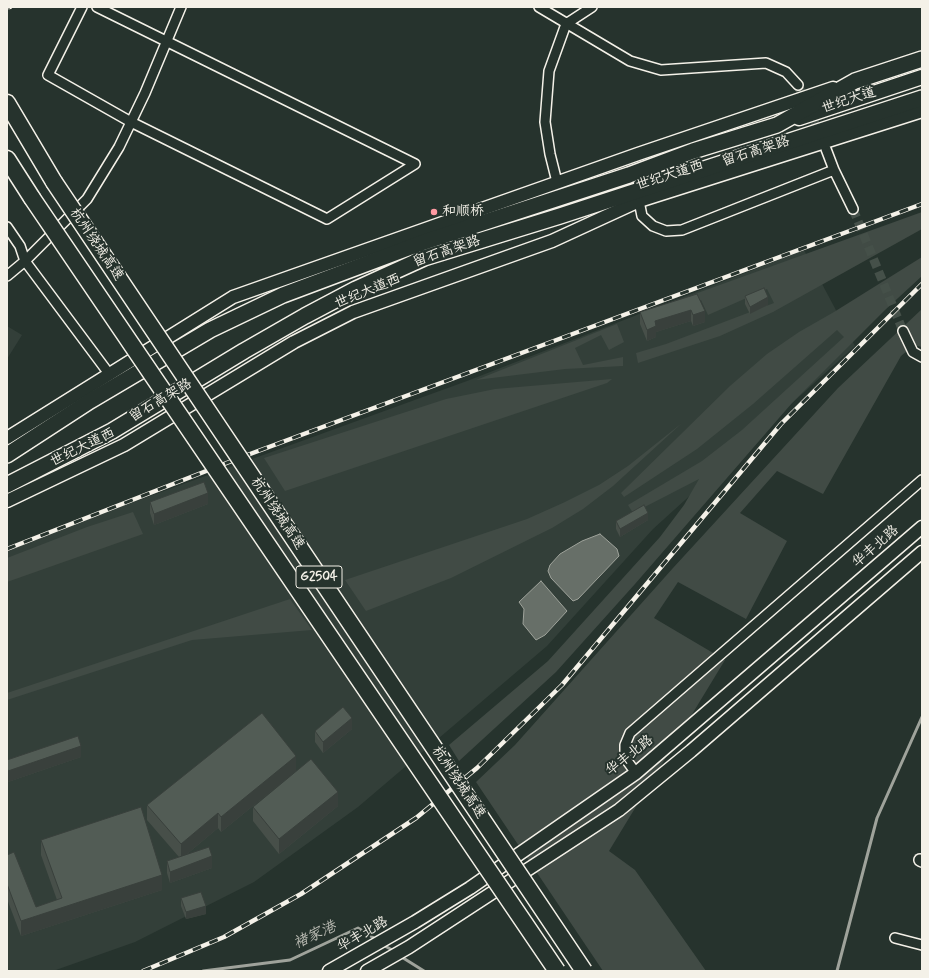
<!DOCTYPE html>
<html>
<head>
<meta charset="utf-8">
<style>
	body { margin:0 }
	#map { position:relative; width:929px; height:978px; overflow:hidden; background:#26332d; font-family:Mynerve,sans-serif }
	canvas { display:block }
	.frame { position:absolute; inset:0; border:8px solid #f4f1e8; pointer-events:none }
</style>
</head>
<body>
<div id="map">
<canvas width="929" height="978"></canvas>
<div class="frame"></div>
</div>
<script>
const ctx = document.querySelector('canvas').getContext('2d');
ctx.lineJoin = 'round';
function fillPath(path, color) { ctx.fillStyle = color; ctx.fill(path, 'evenodd'); }
const shape = rows => new Path2D(rows.map(r => 'M' + r).join(''));
function trace(path, color, width, dash) { ctx.strokeStyle = color; ctx.lineWidth = width; ctx.lineCap = dash ? 'butt' : 'round'; ctx.setLineDash(dash || []); ctx.stroke(path); }
function label(font, color, halo, rows, align = 'center') {
  ctx.font = font + ' Mynerve,"LXGW WenKai TC",sans-serif'; ctx.lineWidth = 4; ctx.setLineDash([]); ctx.textBaseline = 'middle'; ctx.strokeStyle = halo; ctx.fillStyle = color; for (const [text, x, y, turn = 0] of rows) {
    ctx.save(); ctx.translate(x, y); ctx.rotate((+turn || 0) * Math.PI / 180); ctx.textAlign = isNaN(turn) ? turn : align; if (halo) ctx.strokeText(text, 0, 0); ctx.fillText(text, 0, 0); ctx.restore();
  }
}
const built = shape([
	[804,250,855,346,653,529,547,646,358,807,254,882,135,942,53,971,7,971,7,548,467,381],
	[7,326,22,335,7,359]
]);
const green = shape([
	[922,212,922,229,773,312,720,336,638,363,636,353,666,344,774,303,767,289,708,315,701,300,694,300,692,295],
	[922,257,922,276,885,310,792,403,635,584,556,672,459,761,449,745,548,661,660,537,684,505,699,479,633,513,628,505,702,461,742,430,844,337,837,330,753,404,697,449,624,497,621,493,730,386,767,354,799,332,834,312],
	[922,309,922,347,914,345,901,356,823,494,777,471,740,513,787,541,746,619,678,582,654,618,725,660,609,851,635,870,706,971,603,971,476,782,515,745,673,568,838,388],
	[617,324,624,342,609,350,601,335,575,348,583,365,623,357,623,366,565,369,476,380],
	[612,379,607,383,285,491,264,458,446,399,495,389],
	[682,423,613,486,583,509,552,528,451,578,366,611,345,580,527,519,565,502,599,485,628,466],
	[133,512,143,534,7,582,7,558,87,527],
	[290,599,312,630,192,640,7,700,7,693]
]);
const water = shape([
	[600,534,617,549,619,556,578,599,573,601,551,578,548,571,550,565,560,554,582,541,600,534],
	[541,581,567,611,545,635,536,640,523,624,524,609,519,602,541,581]
]);
const stream = shape([
	[383,945,394,951],
	[400,956,424,971],
	[203,971,290,960,358,928,377,940],
	[837,971,877,818,922,717]
]);
const minorTunnel = shape([
	[798,85,820,135],
	[853,209,903,331]
]);
const minor = shape([
	[82,7,48,75,131,122,327,219,415,164,97,7],
	[539,7,630,61,661,70,766,63,786,72,798,85],
	[834,170,853,209],
	[557,182,550,154,545,122,549,71,566,24,592,7],
	[639,201,642,216,653,226,666,231,682,230,834,170,826,149],
	[7,227,20,246,25,261,110,375],
	[7,276,25,261,87,199,119,147,145,93,181,7],
	[903,331,913,352,922,357],
	[636,773,625,758,625,745,630,733,922,480],
	[895,938,922,945]
]);
const tertiary = shape([
	[920,860,922,861]
]);
const secondary = shape([
	[7,438,233,297,638,154,833,88],
	[7,501,124,445,294,342,353,312,552,241,639,201,922,111],
	[329,971,415,922,470,888,636,773,922,527],
	[367,971,409,947,619,810,691,751,922,552]
]);
const primary = shape([
	[799,118,922,77]
]);
const trunk = shape([
	[7,455,90,401,210,330,283,295,424,242,629,175,693,151,777,125,855,81,922,59],
	[7,485,112,431,244,351,305,316,356,289,424,258,560,216,922,98]
]);
const motorway = shape([
	[7,103,54,182],
	[7,159,32,198]
]);
const rail = shape([
	[7,7,10,7],
	[7,549,242,457,922,204],
	[143,971,224,937,301,894,416,818,477,768,562,685,781,424,922,284]
]);
const motorwayBridge = shape([
	[54,182,584,971],
	[32,198,557,971]
]);
const wall = shape([
	[697,294,705,322,693,326,691,321,656,332,656,337,647,341,640,324,640,312],
	[745,296,768,305,750,314,745,304],
	[150,502,208,504,154,525,150,513],
	[648,520,620,537,616,529,616,521],
	[352,729,323,753,315,742,315,731],
	[81,757,8,782,7,779,7,760],
	[296,771,221,832,218,828,187,854,212,868,170,883,167,873,167,861,179,857,147,820,147,805],
	[338,806,279,854,253,821,253,807],
	[41,840,162,890,21,936,7,899,7,855,36,907,57,900,41,855],
	[181,898,206,914,186,919,181,906]
]);
const shadedWall = shape([
	[768,297,768,305,750,314,750,307],
	[691,310,691,321,656,332,656,337,647,341,647,330,655,321],
	[705,311,705,322,693,326,693,315],
	[208,493,208,504,154,525,154,514],
	[648,513,648,520,620,537,620,529],
	[352,718,352,729,323,753,323,742],
	[81,746,81,757,8,782,8,771],
	[296,756,296,771,221,832,221,817],
	[338,792,338,806,279,854,279,839],
	[218,813,218,828,181,859,181,844],
	[212,856,212,868,170,883,170,872],
	[162,875,162,890,21,936,21,921],
	[206,906,206,914,186,919,186,912]
]);
const building = shape([
	[764,288,768,297,750,307,745,296,764,288],
	[697,294,705,311,693,315,691,310,655,321,656,326,647,330,640,312,697,294],
	[204,482,208,493,154,514,150,502,204,482],
	[644,505,648,513,620,529,616,521,644,505],
	[343,707,352,718,323,742,315,731,343,707],
	[262,713,296,756,221,817,218,813,181,844,147,805,262,713],
	[78,736,81,746,8,771,7,767,7,760,78,736],
	[311,759,338,792,279,839,253,807,311,759],
	[141,807,162,875,21,921,7,884,7,855,14,852,36,907,62,898,41,840,141,807],
	[209,847,212,856,170,872,167,861,209,847],
	[201,892,206,906,186,912,181,898,201,892]
]);
const markers = [
	[434,212,4,"#ff9aa2"]
];
const shields = [
	[319,577,46]
];
const shieldNames = [
	["G2504",319,577]
];
const streetNames = [
	["世纪大道",849,101,-18],
	["留石高架路",756,152,-18],
	["世纪大道西",670,176,-18],
	["杭州绕城高速",96,245,56],
	["留石高架路",447,252,-19],
	["世纪大道西",368,292,-22],
	["留石高架路",161,401,-31],
	["世纪大道西",83,448,-26],
	["杭州绕城高速",277,514,56],
	["华丰北路",876,547,-41],
	["华丰北路",630,756,-38],
	["杭州绕城高速",458,783,56],
	["华丰北路",363,935,-30]
];
const poiNames = [
	["和顺桥",442,212]
];
const waterNames = [
	["褚家港",315,936,-25]
];
fillPath(built, '#333f39');
fillPath(green, '#414b45');
fillPath(water, '#676f68');
trace(water, '#9fa39b', 1);
trace(stream, '#9fa39b', 3);
trace(minorTunnel, '#455049', 9, [9, 4.5]);
trace(minor, '#f4f1e8', 12);
trace(tertiary, '#f4f1e8', 14);
trace(secondary, '#f4f1e8', 15);
trace(primary, '#f4f1e8', 17);
trace(trunk, '#f4f1e8', 18);
trace(motorway, '#f4f1e8', 19);
trace(minor, '#26332d', 9);
trace(tertiary, '#26332d', 11);
trace(secondary, '#26332d', 12);
trace(primary, '#26332d', 14);
trace(trunk, '#26332d', 15);
trace(motorway, '#26332d', 16);
trace(rail, '#f4f1e8', 4.5);
trace(rail, '#26332d', 3, [9]);
trace(motorwayBridge, '#f4f1e8', 19, []);
trace(motorwayBridge, '#26332d', 16);
fillPath(wall, '#474f49');
fillPath(shadedWall, '#39403c');
fillPath(building, '#525c55');
trace(building, '#39403c', 1);
for (const [x, y, r, color] of markers) { const dot = new Path2D(); dot.arc(x, y, r, 0, 2 * Math.PI); ctx.fillStyle = color; ctx.fill(dot); trace(dot, '#26332d', 1.5); }
for (const [x, y, w] of shields) { const box = new Path2D(); box.roundRect(x - w / 2, y - 11, w, 22, 3); ctx.fillStyle = '#26332d'; ctx.fill(box); trace(box, '#f4f1e8', 1); }
label('bold 13px', '#f4f1e8', null, shieldNames);
label('14px', '#f4f1e8', '#26332d', streetNames);
label('14px', '#f4f1e8', '#26332d', poiNames, 'left');
label('italic 15px', '#bcbdb5', '#26332d', waterNames);
</script>
</body>
</html>
